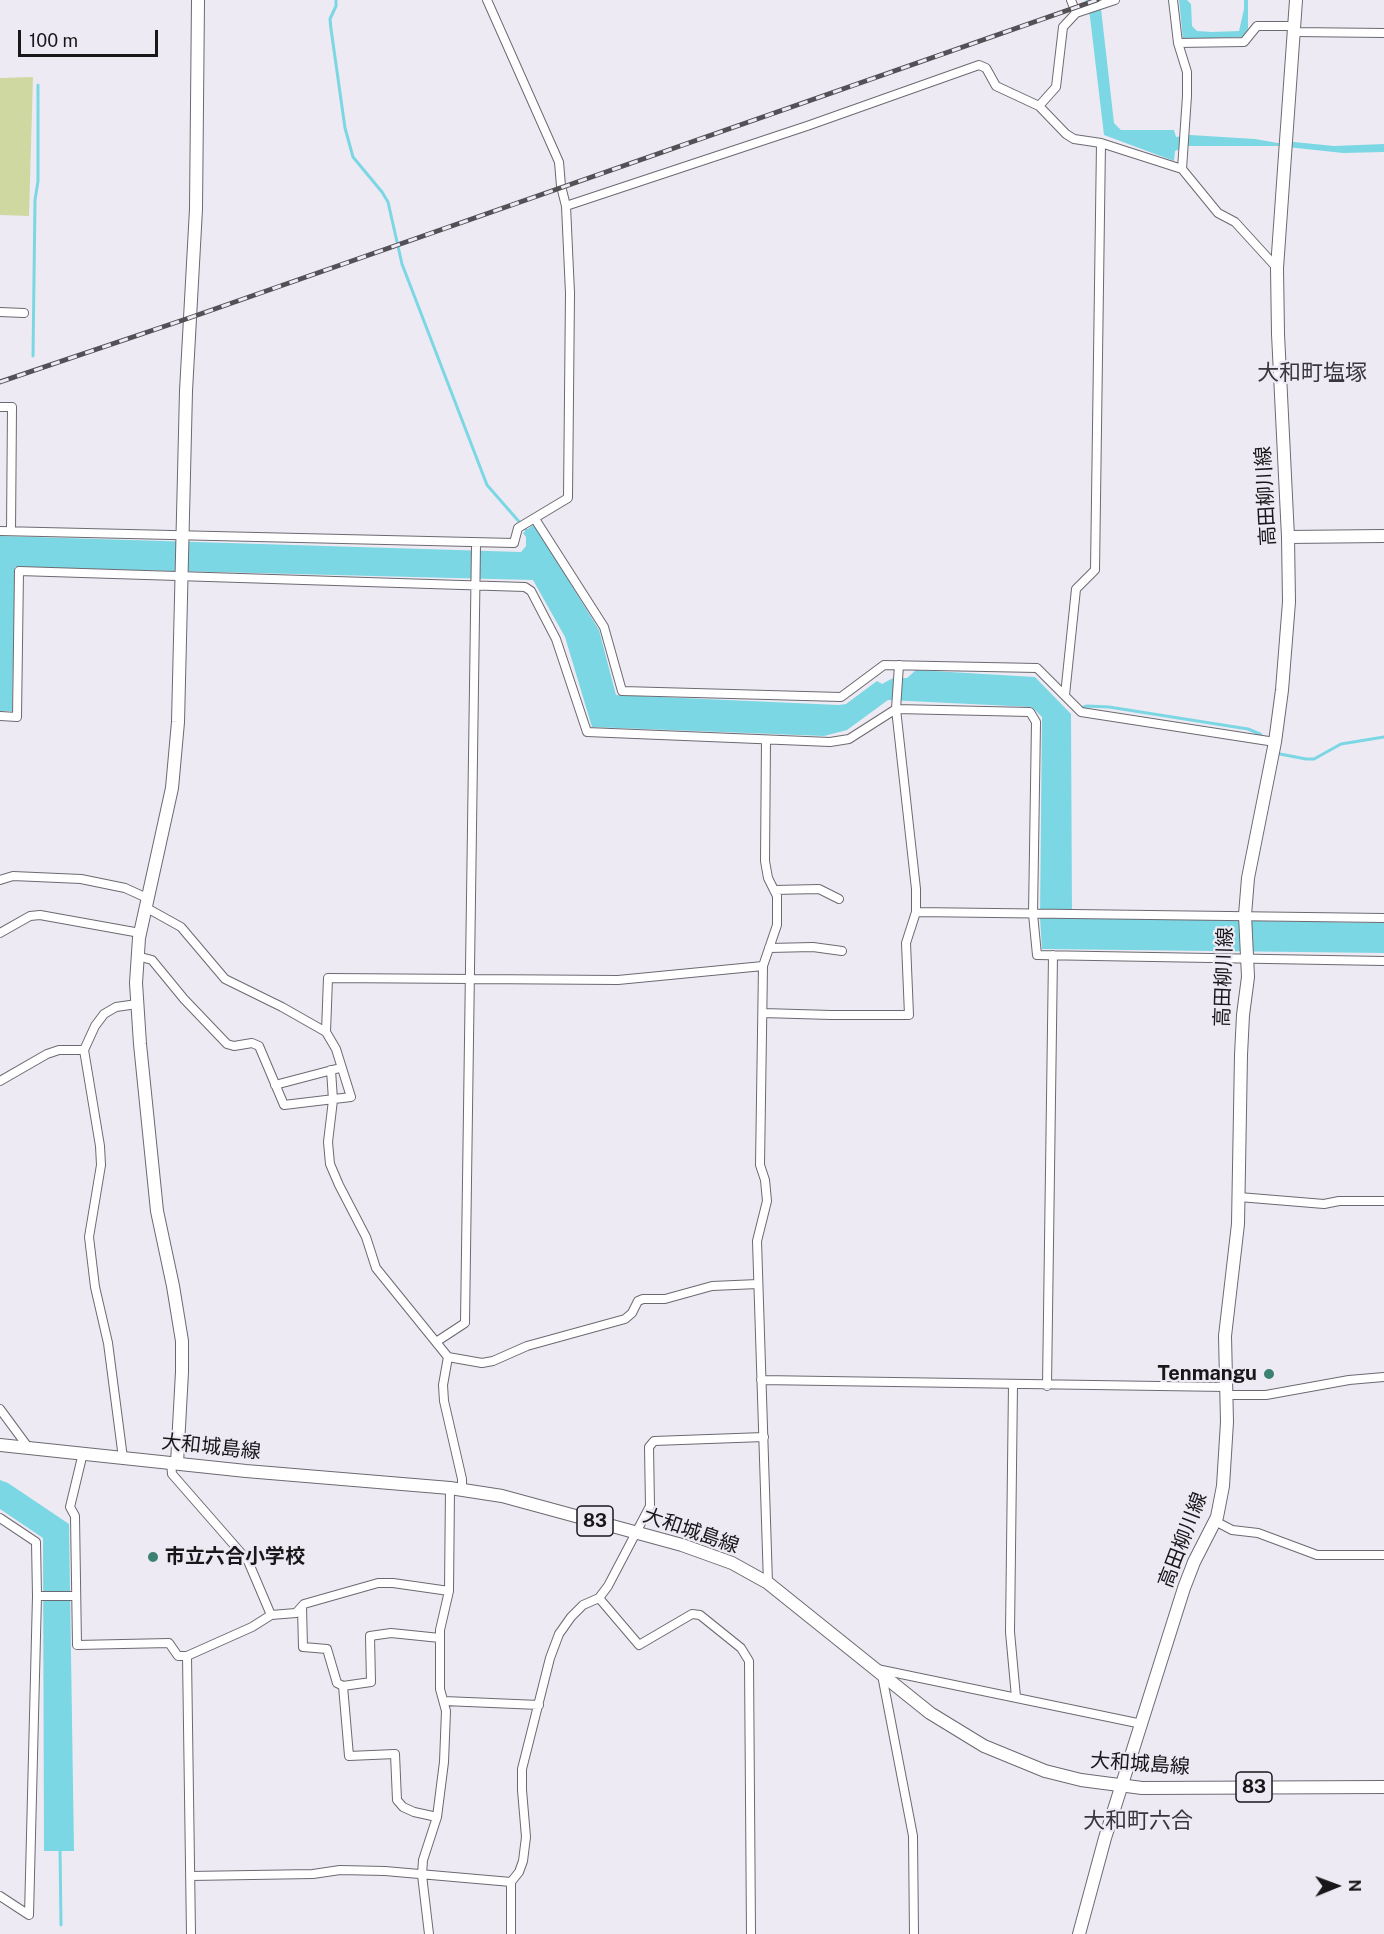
<!DOCTYPE html>
<html>
<head>
<meta charset="utf-8">
<style>
	body { margin:0 }
	#map { position:relative; width:1384px; height:1934px; overflow:hidden; background:#eeeaf3; font-family:"Public Sans",sans-serif }
	canvas { display:block }
	.north { position:absolute; left:1306px; top:1856px; width:60px; height:60px; -webkit-text-stroke:4px #eeeaf3; paint-order:stroke; rotate:89deg; font-size:16px; font-weight:700; line-height:24px; text-align:center; color:#18171a }
	.north::after { content:''; display:block; margin:auto; width:21px; height:27px; background:#18171a; clip-path:polygon(50% 0,100% 100%,50% 72%,0 100%) }
	.scale { position:absolute; left:18px; top:30px; width:140px; height:27px; box-sizing:border-box; border:3px solid #18171a; border-top:0; padding-left:8px; font-size:18px; line-height:21px; white-space:nowrap; color:#18171a; -webkit-text-stroke:4px #eeeaf3; paint-order:stroke }
</style>
</head>
<body>
<div id="map">
<canvas width="1384" height="1934"></canvas>
<div class="north">N</div>
<div class="scale">100 m</div>
</div>
<script>
const ctx = document.querySelector('canvas').getContext('2d');
ctx.lineJoin = 'round';
function fillPath(path, color) { ctx.fillStyle = color; ctx.fill(path, 'evenodd'); }
const shape = rows => new Path2D(rows.map(r => 'M' + r).join(''));
function trace(path, color, width, dash) { ctx.strokeStyle = color; ctx.lineWidth = width; ctx.lineCap = dash ? 'butt' : 'round'; ctx.setLineDash(dash || []); ctx.stroke(path); }
function label(font, color, halo, rows, align = 'center') {
  ctx.font = font + ' "Public Sans","Noto Sans JP",sans-serif'; ctx.lineWidth = 4.5; ctx.setLineDash([]); ctx.textBaseline = 'middle'; ctx.strokeStyle = halo; ctx.fillStyle = color; for (const [text, x, y, turn = 0] of rows) {
    ctx.save(); ctx.translate(x, y); ctx.rotate((+turn || 0) * Math.PI / 180); ctx.textAlign = isNaN(turn) ? turn : align; if (halo) ctx.strokeText(text, 0, 0); ctx.fillText(text, 0, 0); ctx.restore();
  }
}
const green = shape([
	[33,77,29,216,0,215,0,78]
]);
const water = shape([
	[1086,0,1100,0,1114,123,1121,130,1174,130,1176,137,1190,135,1255,139,1278,143,1294,142,1334,146,1384,144,1384,152,1343,153,1278,146,1188,146,1175,151,1174,161,1104,135,1090,17],
	[1179,0,1187,0,1191,4,1192,26,1197,31,1212,32,1239,31,1244,9,1244,0,1248,0,1248,29,1242,37,1183,39],
	[534,524,599,630,616,695,839,705,846,704,877,681,882,684,893,678,907,678,916,670,1035,677,1071,714,1072,918,1384,923,1384,953,1042,949,1040,918,1042,717,1032,707,888,700,847,730,824,736,592,727,565,637,533,580,15,567,12,711,0,711,0,536,521,552,526,546,526,537,523,533],
	[0,1480,8,1483,69,1524,74,1851,44,1851,43,1538,0,1509]
]);
const stream = shape([
	[336,0,336,6,330,19,331,29,345,128,353,157,382,192,388,202,402,264,487,485,529,533],
	[33,356,35,200,38,181,38,85],
	[1081,708,1087,706,1109,707,1248,729,1260,734,1264,739],
	[1278,752,1280,754,1306,759,1314,759,1341,744,1384,737],
	[60,1849,61,1925]
]);
const street = shape([
	[1071,0,1076,13],
	[1173,0,1178,43,1187,72,1187,96,1182,169],
	[1294,32,1384,33],
	[1178,43,1244,42,1257,26,1294,26],
	[1039,106,1056,87,1063,27,1076,13,1115,0],
	[566,206,807,126,979,65,986,68,996,86,1039,106,1066,134,1074,139,1101,143,1182,169,1218,213,1235,222,1277,268],
	[0,312,24,313],
	[0,407,12,407,11,531],
	[535,519,604,627,622,691,841,697,884,665,1037,668,1081,712,1275,742],
	[0,531,514,543,518,528,568,498,570,293,566,206,561,186,559,162,487,0],
	[1065,695,1076,589,1095,570,1101,143],
	[0,716,17,717,19,571,525,587,531,591,556,639,587,732,830,742,849,739,896,709,1030,712,1036,722,1033,914,1037,955,1384,961],
	[766,740,765,861,768,878,777,896,777,925,763,966,760,1165,765,1180,767,1201,757,1241,768,1583],
	[0,880,13,876,81,879,125,888,147,898],
	[774,890,819,889,839,899],
	[145,907,181,927,225,979,282,1007,326,1032],
	[916,912,1384,918],
	[0,933,30,916,40,915,140,933],
	[769,948,813,947,842,951],
	[137,956,152,960,184,999,227,1044,234,1046,252,1043,259,1046,284,1105,351,1097,336,1049,326,1032,328,978,618,980,763,966],
	[763,1013,831,1015,909,1015,906,943,916,912,916,889,896,709,899,665],
	[331,1070,333,1100,328,1142,330,1164,339,1185,366,1237,376,1268,448,1357,482,1363,493,1361,527,1346,625,1319,632,1313,638,1301,643,1299,665,1299,712,1286,758,1284],
	[0,1081,47,1054,59,1050,84,1050],
	[275,1085,336,1069],
	[1239,1197,1324,1204,1339,1201,1384,1201],
	[436,1342,465,1323,476,544],
	[448,1357,443,1385,444,1401,462,1479,462,1490],
	[761,1380,1226,1387],
	[1013,1384,1010,1632,1016,1697],
	[1047,1386,1053,955],
	[1226,1395,1266,1395,1349,1380,1384,1377],
	[0,1409,28,1447],
	[83,1453,70,1507,75,1516,77,1645,169,1643,178,1656,187,1656,252,1627,271,1615,296,1613,304,1604,378,1583,393,1583,449,1591],
	[123,1458,108,1343,95,1287,89,1237,101,1165,100,1146,84,1050,95,1026,104,1014,116,1007,137,1004],
	[171,1462,172,1474,248,1561,271,1615],
	[0,1518,36,1542,37,1596,29,1915,0,1896],
	[1215,1521,1232,1530,1258,1533,1317,1555,1384,1555],
	[37,1596,76,1596],
	[599,1598,639,1645,692,1614,700,1615,741,1648,749,1661,751,1934],
	[302,1607,303,1647,327,1649,337,1683,343,1686,349,1756,395,1754,397,1800,403,1807,414,1812,437,1817],
	[187,1656,191,1934],
	[877,1669,1142,1724],
	[882,1675,913,1836,914,1934],
	[343,1686,371,1682,370,1636,391,1633,440,1638],
	[444,1701,539,1705],
	[190,1876,313,1874,340,1870,385,1871,511,1882],
	[429,1934,422,1875,423,1860,437,1817,444,1762,446,1711,440,1689,440,1630,449,1591,450,1488],
	[511,1934,511,1882,519,1872,523,1861,526,1837,522,1790,522,1769,550,1658,559,1634,571,1617,583,1605,599,1598,608,1586,650,1506,649,1447,654,1441,764,1437]
]);
const secondary = shape([
	[1288,537,1384,536],
	[177,1463,182,1372,182,1341,173,1286,157,1211,140,1044,136,983,139,938,172,788,178,722,186,391,196,209,198,0],
	[1079,1934,1105,1838,1184,1588,1194,1562,1217,1517,1223,1486,1227,1422,1225,1336,1238,1224,1241,1055,1243,1015,1248,977,1245,915,1248,878,1275,742,1282,690,1289,602,1288,537,1278,334,1277,268,1296,0]
]);
const primary = shape([
	[0,1445,246,1471,450,1488,502,1496,682,1545,732,1563,768,1583,930,1713,984,1746,1045,1771,1081,1780,1142,1788,1384,1787]
]);
const rail = shape([
	[0,382,189,318,1097,0]
]);
const markers = [
	[1269,1374,6,"#3c8074"],
	[153,1557,6,"#3c8074"]
];
const shields = [
	[595,1521,36],
	[1254,1787,36]
];
const shieldNames = [
	["83",595,1521],
	["83",1254,1787]
];
const streetNames = [
	["高田柳川線",1266,496,-93],
	["高田柳川線",1224,977,-88],
	["大和城島線",211,1447,6],
	["大和城島線",691,1531,19],
	["高田柳川線",1183,1540,-69],
	["大和城島線",1140,1764,4]
];
const poiNames = [
	["Tenmangu",1257,1374],
	["市立六合小学校",165,1557,"left"]
];
const quarterNames = [
	["大和町塩塚",1312,373],
	["大和町六合",1138,1821]
];
fillPath(green, '#d0d8a2');
fillPath(water, '#7bd7e3');
trace(stream, '#7bd7e3', 3);
trace(street, '#6d6971', 10);
trace(secondary, '#6d6971', 14);
trace(primary, '#6d6971', 14);
trace(street, '#fff', 8);
trace(secondary, '#fff', 12);
trace(primary, '#fff', 12);
trace(rail, '#535156', 5);
trace(rail, '#eeeaf3', 3, [9]);
for (const [x, y, r, color] of markers) { const dot = new Path2D(); dot.arc(x, y, r, 0, 2 * Math.PI); ctx.fillStyle = color; ctx.fill(dot); trace(dot, '#eeeaf3', 2); }
for (const [x, y, w] of shields) { const box = new Path2D(); box.roundRect(x - w / 2, y - 15, w, 30, 4.5); ctx.fillStyle = '#eeeaf3'; ctx.fill(box); trace(box, '#18171a', 1.5); }
label('bold 18px', '#18171a', null, shieldNames);
label('20px', '#18171a', '#eeeaf3', streetNames);
label('bold 20px', '#18171a', '#eeeaf3', poiNames, 'right');
label('22px', '#39363d', '#eeeaf3', quarterNames);
</script>
</body>
</html>
